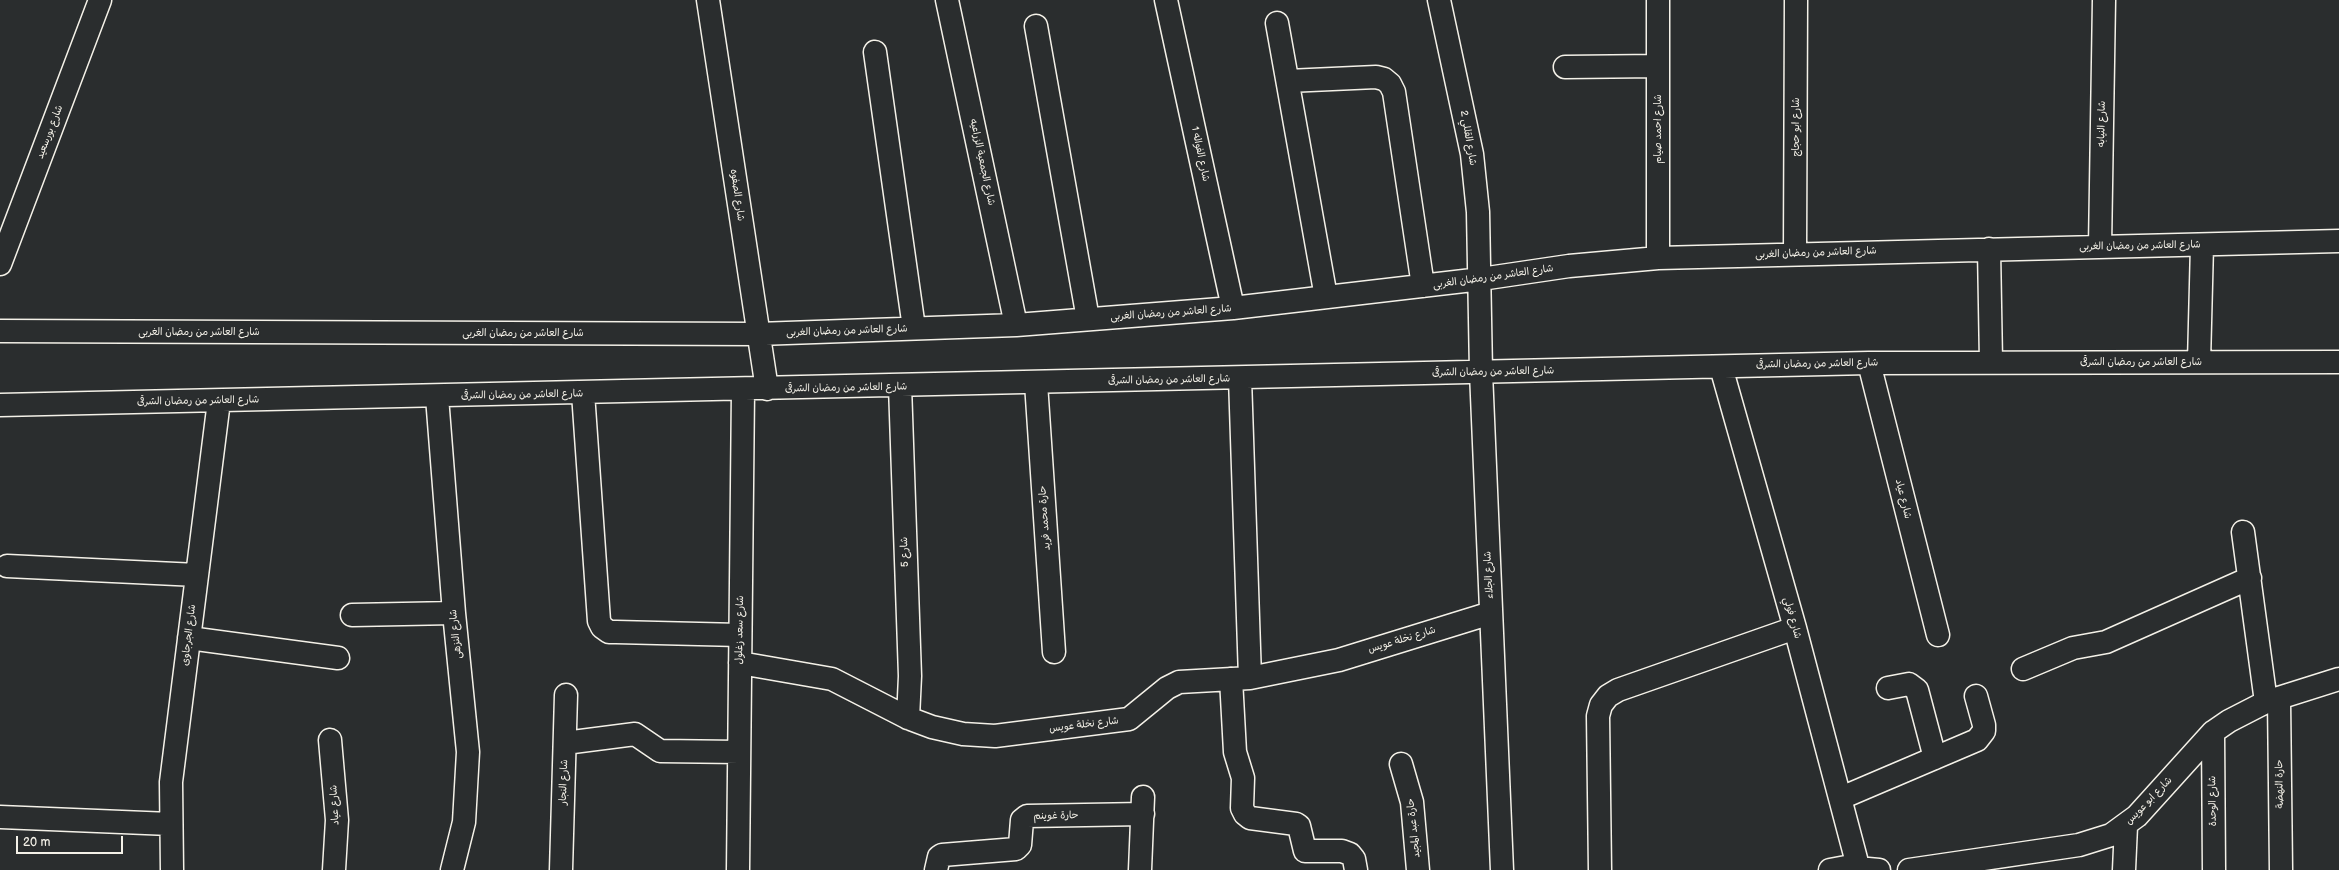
<!DOCTYPE html>
<html>
<head>
<meta charset="utf-8">
<style>
	body { margin:0 }
	#map { position:relative; width:2339px; height:870px; overflow:hidden; background:#2a2d2e; font-family:"Balsamiq Sans",sans-serif }
	canvas { display:block }
	.scale { position:absolute; left:16px; top:836px; width:107px; height:18px; box-sizing:border-box; border:2px solid #f4f1e8; border-top:0; padding-left:5px; font-size:12px; line-height:14px; white-space:nowrap; color:#f4f1e8; -webkit-text-stroke:3px #2a2d2e; paint-order:stroke }
</style>
</head>
<body>
<div id="map">
<canvas width="2339" height="870"></canvas>
<div class="scale">20 m</div>
</div>
<script>
const ctx = document.querySelector('canvas').getContext('2d');
ctx.lineJoin = 'round';
const shape = rows => new Path2D(rows.map(r => 'M' + r).join(''));
function trace(path, color, width, dash) { ctx.strokeStyle = color; ctx.lineWidth = width; ctx.lineCap = dash ? 'butt' : 'round'; ctx.setLineDash(dash || []); ctx.stroke(path); }
function label(font, color, halo, rows, align = 'center') {
  ctx.font = font + ' "Balsamiq Sans","Playpen Sans Arabic",sans-serif'; ctx.lineWidth = 3; ctx.setLineDash([]); ctx.textBaseline = 'middle'; ctx.strokeStyle = halo; ctx.fillStyle = color; for (const [text, x, y, turn = 0] of rows) {
    ctx.save(); ctx.translate(x, y); ctx.rotate((+turn || 0) * Math.PI / 180); ctx.textAlign = isNaN(turn) ? turn : align; if (halo) ctx.strokeText(text, 0, 0); ctx.fillText(text, 0, 0); ctx.restore();
  }
}
const minor = shape([
	[708,0,767,389],
	[947,0,1016,325],
	[1166,0,1233,308],
	[1439,0,1472,154,1478,212,1481,372,1502,870],
	[1277,23,1326,297],
	[1036,26,1088,319],
	[875,52,914,328],
	[1565,67,1658,66],
	[1288,81,1376,77,1384,79,1390,84,1394,92,1423,286],
	[2100,247,2104,0],
	[1989,249,1991,362],
	[1795,254,1796,0],
	[1658,258,1658,0],
	[0,331,758,334,1016,325,1233,308,1481,279,1569,266,1658,258,2339,241],
	[2199,362,2202,245],
	[1869,363,1938,635],
	[1721,367,1795,628,1859,870],
	[1240,378,1250,678],
	[1036,383,1054,652],
	[900,386,910,676,908,718],
	[583,393,599,621,602,627,609,632,616,632,740,635],
	[437,397,454,613,468,752,464,822,452,870],
	[0,405,1869,363,2339,362],
	[2243,532,2266,702],
	[7,566,197,575],
	[352,615,454,613],
	[189,638,338,658],
	[740,663,832,679,908,718,932,727,963,734,995,736,1129,719,1167,688,1179,682,1250,678,1339,660,1491,613],
	[2023,669,2073,648,2106,642,2250,578],
	[1231,679,1235,752,1243,778,1242,808,1245,814,1250,818,1296,824,1299,826,1305,851,1342,851,1350,854,1354,859,1356,870],
	[1888,688,1909,684,1917,690,1935,758],
	[2279,699,2281,870],
	[2213,732,2214,870],
	[330,740,337,820,334,870],
	[565,743,635,734,660,751,739,752],
	[1401,764,1412,802,1418,870],
	[1841,798,1977,740,1984,731,1984,725,1976,696],
	[0,817,170,824],
	[172,870,171,782,219,401],
	[561,870,566,695],
	[738,870,743,390],
	[936,870,939,857,942,855,1016,849,1020,845,1022,820,1027,816,1143,814],
	[1140,870,1143,797],
	[1600,870,1598,716,1601,705,1608,696,1618,690,1795,628],
	[1830,870,1846,867,1879,870],
	[1909,870,2079,845,2111,835,2137,816,2213,732,2229,721,2266,702,2339,679],
	[2124,870,2126,826]
]);
const major = shape([
	[0,264,100,0]
]);
const streetNames = [
	["شارع النيابه",2102,124,-89],
	["شارع ابو حجاج",1796,127,-90],
	["شارع احمد صيام",1658,129,-90],
	["شارع بورسعيد",50,132,-69],
	["شارع القللي 2",1468,138,80],
	["شارع الفواله 1",1200,154,78],
	["شارع الجمعية الزراعيه",982,162,78],
	["شارع الصفوه",737,195,82],
	["شارع العاشر من رمضان الغربى",2140,246,-1],
	["شارع العاشر من رمضان الغربى",1816,253,-2],
	["شارع العاشر من رمضان الغربى",1493,277,-8],
	["شارع العاشر من رمضان الغربى",1171,313,-4],
	["شارع العاشر من رمضان الغربى",847,331,-2],
	["شارع العاشر من رمضان الغربى",199,332],
	["شارع العاشر من رمضان الغربى",523,333],
	["شارع العاشر من رمضان الشرقى",2141,362],
	["شارع العاشر من رمضان الشرقى",1817,364,-1],
	["شارع العاشر من رمضان الشرقى",1493,372,-1],
	["شارع العاشر من رمضان الشرقى",1169,380,-1],
	["شارع العاشر من رمضان الشرقى",846,388,-1],
	["شارع العاشر من رمضان الشرقى",522,395,-1],
	["شارع العاشر من رمضان الشرقى",198,401,-1],
	["شارع عياد",1903,499,76],
	["حارة محمد فريد",1045,518,-94],
	["شارع 5",905,552,-92],
	["شارع الجلاء",1489,575,-93],
	["شارع فولي",1792,618,74],
	["شارع سعد زغلول",740,630,-89],
	["شارع النزهى",456,634,-96],
	["شارع الجرجاوى",189,635,-83],
	["شارع نخلة عويس",1402,640,-17],
	["شارع نخلة عويس",1084,725,-7],
	["شارع النجار",564,782,-88],
	["حارة النهضة",2280,784,-91],
	["شارع ابو عويس",2149,801,-46],
	["شارع الوحدة",2213,801,-91],
	["شارع عياد",335,805,-93],
	["حارة غوينم",1056,816,-1],
	["حارة عبد المجيد",1414,828,-96]
];
trace(minor, '#f4f1e8', 25);
trace(major, '#f4f1e8', 25);
trace(minor, '#2a2d2e', 22);
trace(major, '#2a2d2e', 22);
label('10px', '#f4f1e8', '#2a2d2e', streetNames);
</script>
</body>
</html>
